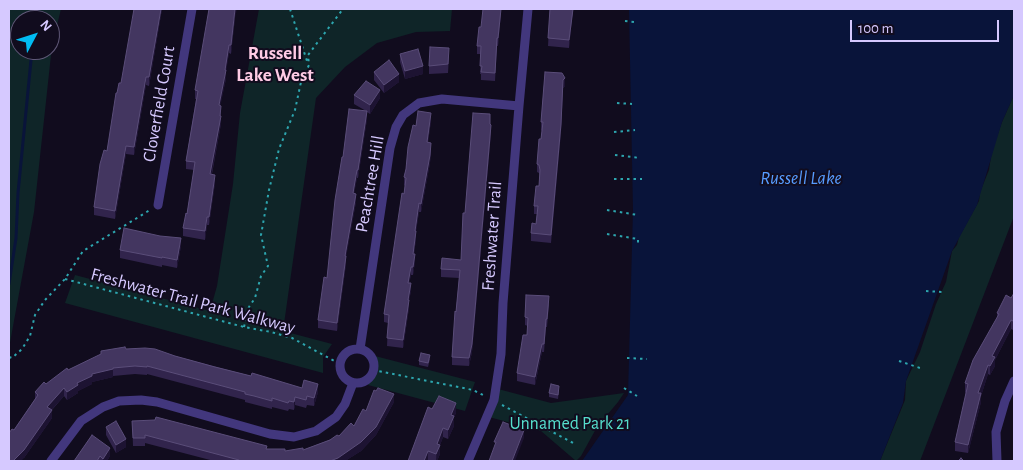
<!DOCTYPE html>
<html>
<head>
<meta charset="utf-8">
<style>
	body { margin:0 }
	#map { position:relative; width:1023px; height:470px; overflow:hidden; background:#110c1e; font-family:"Alegreya Sans",sans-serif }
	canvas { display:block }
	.frame { position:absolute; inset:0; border:10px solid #d6c9ff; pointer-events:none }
	.north { position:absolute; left:10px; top:10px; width:50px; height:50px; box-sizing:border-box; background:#110c1e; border:1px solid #605878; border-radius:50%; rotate:50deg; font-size:14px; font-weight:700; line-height:20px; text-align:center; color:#d6c9ff }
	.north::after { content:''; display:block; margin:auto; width:18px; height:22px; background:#01bcf3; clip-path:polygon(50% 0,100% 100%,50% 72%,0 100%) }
	.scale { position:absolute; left:850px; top:20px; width:149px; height:22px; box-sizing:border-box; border:2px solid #d6c9ff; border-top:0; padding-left:6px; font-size:15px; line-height:18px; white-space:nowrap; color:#d6c9ff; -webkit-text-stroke:4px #110c1e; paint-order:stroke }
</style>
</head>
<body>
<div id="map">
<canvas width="1023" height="470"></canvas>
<div class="frame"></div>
<div class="north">N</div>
<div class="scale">100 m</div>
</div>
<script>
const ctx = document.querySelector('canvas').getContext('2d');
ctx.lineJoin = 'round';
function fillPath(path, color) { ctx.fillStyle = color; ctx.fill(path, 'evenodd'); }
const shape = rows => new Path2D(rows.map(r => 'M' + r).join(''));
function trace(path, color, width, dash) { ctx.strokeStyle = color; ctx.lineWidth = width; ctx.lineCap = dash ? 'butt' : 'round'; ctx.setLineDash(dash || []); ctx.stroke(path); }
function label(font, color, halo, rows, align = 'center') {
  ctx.font = font + ' "Alegreya Sans",sans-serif'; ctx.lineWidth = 4; ctx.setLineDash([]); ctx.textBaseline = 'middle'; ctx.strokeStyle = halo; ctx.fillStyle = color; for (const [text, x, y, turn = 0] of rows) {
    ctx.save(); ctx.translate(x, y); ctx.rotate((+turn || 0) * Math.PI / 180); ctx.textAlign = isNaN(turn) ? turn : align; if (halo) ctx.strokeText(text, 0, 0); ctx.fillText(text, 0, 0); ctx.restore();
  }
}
const green = shape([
	[9,9,61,9,52,46,34,212,9,348],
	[20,20,50,20,50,50,20,50],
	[259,9,452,9,450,31,416,32,377,43,345,67,316,98,283,331,332,344,323,357,323,373,65,303,75,275,210,311,217,286,233,184,240,113],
	[1014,95,1014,216,920,461,880,461,905,400,906,381,920,352,936,304,946,282,952,251,957,245,959,237,979,201,980,192,989,170,992,150,1002,122],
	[375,356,475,382,465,411,368,385,376,371],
	[498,389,551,403,624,393,618,402,597,427,581,456,576,461,541,431,489,417]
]);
const water = shape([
	[629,9,1014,9,1014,95,1002,122,977,205,952,251,906,381,903,403,880,461,582,461,628,395,633,210]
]);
const stream = shape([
	[35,20,38,9],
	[9,284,16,238,18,193,32,50]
]);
const path = shape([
	[290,9,307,61],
	[625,21,635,22],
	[617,103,632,104],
	[614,132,635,130],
	[615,155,640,158],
	[614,179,642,179],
	[607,210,638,215],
	[607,234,638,239,638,245],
	[65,279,244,327,271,332,292,338,340,364],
	[926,291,942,292],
	[244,327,249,307,255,298,261,276,268,266,261,235,269,190,279,149,295,110,301,82,309,65,308,55,343,9],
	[9,357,12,358,22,349,30,336,35,315,45,300,65,279,83,251,150,210],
	[627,358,647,359],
	[899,361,920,368],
	[373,370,473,390,485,396],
	[624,388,637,396],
	[502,405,575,444]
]);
const minor = shape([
	[158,205,192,9],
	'340 366a17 17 0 1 1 34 0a17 17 0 1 1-34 0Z',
	[360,349,390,148,396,127,403,115,419,103,442,99,519,106],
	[51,461,81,421,103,407,119,401,141,400,157,402,270,434,294,437,316,431,336,417,345,404,353,383],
	[468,461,494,400,501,354,503,303,519,106,528,9],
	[997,461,996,432,1005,401,1014,381]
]);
const wall = shape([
	[162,9,149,86,146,85,134,155,126,154,115,219,94,215,94,207,107,151,117,93,121,83],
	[550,9,573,9,569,48,548,46],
	[501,13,498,46,497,46,495,81,481,80,481,74,480,74,481,54,477,54,477,46,481,27],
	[235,18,231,54,229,53,226,70,226,79,220,105,221,124,212,174,215,183,209,225,207,225,205,240,183,236,183,228,187,214,194,170,186,169,186,161,196,99,195,99,195,90],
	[400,54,423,74,405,79,400,62],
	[449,56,448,73,429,74,429,66],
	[374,72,399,82,384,93,374,80],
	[545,72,565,86,563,88,561,132,551,243,531,241,531,233,536,224,537,214,534,214,534,206,539,186,540,175,539,173,537,172,537,164,542,131,541,130,541,122],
	[354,95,380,98,370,114,367,112,367,119,358,178,357,178,354,193,356,202,346,256,346,264,337,331,318,328,318,320,327,278,343,157,366,111,354,104],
	[431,121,428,142,431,151,430,163,421,212,419,212,416,231,416,239,414,254,415,262,413,275,411,275,409,283,411,291,409,300,409,308,403,348,387,346,388,323,384,322,384,314,404,194,405,186,404,185,404,177,416,126],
	[490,124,491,133,472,352,469,366,452,365,452,357,459,278,441,277,441,269,461,260,465,213],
	[181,246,177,268,162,265,162,267,120,258,120,250],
	[1014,293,1013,330,1011,329,995,360,995,366,990,375,988,374,981,396,981,402,968,453,955,451,955,442,966,393,965,392,965,383,997,318,997,313,1011,298],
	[549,304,547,327,546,327,544,352,542,352,535,385,517,381,517,373,527,335,528,326,525,325,525,317],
	[126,349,175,356,251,376,318,392,314,406,307,405,306,408,295,405,294,410,289,409,288,411,272,407,272,409,245,402,245,400,147,374,147,375,135,374,113,376,113,377,92,382,92,384,78,391,78,393,67,400,64,396,52,410,52,418,24,458,14,430,35,399,35,392,68,370,101,355,101,351],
	[430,359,428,367,419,365,419,361],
	[559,390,558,399,549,397,549,393],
	[394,402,376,435,361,451,345,461,214,461,145,443,145,446,133,446,132,421,267,449,285,451,303,450,339,436,354,426,366,411],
	[432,409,456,413,454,417,454,426,448,439,443,437,440,445,440,454,437,461,408,461],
	[106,427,126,447,116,453,106,435],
	[92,435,110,456,107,461,74,461]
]);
const shadedWall = shape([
	[161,9,162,9,149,86,149,77],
	[235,9,237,9,235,18,231,54,231,45],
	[501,9,501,13,498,46,498,38],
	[573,9,569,48,569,40],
	[229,45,229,53,226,73,226,70,226,79,219,113,219,105],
	[423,66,423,74,405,79,405,71],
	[399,74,399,82,384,93,384,85],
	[146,77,146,85,134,155,134,147],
	[565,78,565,86,563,88,561,132,551,243,563,80],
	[380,90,380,98,370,114,370,105],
	[367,111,367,119,358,178,358,170],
	[431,113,431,121,427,150,427,142],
	[221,116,221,124,210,182,210,174],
	[491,125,491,133,472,352,469,366,469,358],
	[431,143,430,163,421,212,421,204],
	[126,146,126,154,115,219,115,211],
	[357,170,357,178,353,201,353,193],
	[215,175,215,183,209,225,209,217],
	[356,194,356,202,345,264,345,256],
	[419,203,419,212,415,239,415,231],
	[207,217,207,225,205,240,205,231],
	[416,231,416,239,413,262,413,254],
	[181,238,181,246,177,268,177,260],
	[415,254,415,262,413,275,413,267],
	[346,256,346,264,337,331,337,323],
	[411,267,411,275,408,291,408,283],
	[411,283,411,291,408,308,408,300],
	[409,300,409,308,403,348,403,340],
	[1014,319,1014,328,1013,330,1013,321],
	[1011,320,1011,329,995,360,995,366,990,375,990,366,992,356],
	[542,344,542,352,535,385,535,377],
	[988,365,988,374,981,396,981,402,968,453,968,445,978,393],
	[113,369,113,377,92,382,92,384,78,391,78,393,67,400,67,392,77,383,92,374],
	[318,384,318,392,314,406,314,398],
	[64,388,64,396,47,415,47,407],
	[394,394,394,402,376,435,361,451,345,461,330,461],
	[295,397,295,405,294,410,294,402],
	[456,403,456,413,454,417,454,426,448,439,448,430,451,415],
	[52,410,52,418,24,458,21,461,13,461],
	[443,428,443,437,440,445,440,454,437,461,436,461,437,444],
	[524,430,524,438,515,461,512,461],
	[126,439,126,447,116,453,116,445],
	[110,448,110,456,107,461,103,461,103,459],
	[428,451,428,461,424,461]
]);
const building = shape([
	[134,9,161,9,149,77,146,77,134,147,126,146,115,211,94,207,100,164,104,150,107,151,116,93,117,93,119,83,121,83,134,9],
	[209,9,235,9,231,45,229,45,225,70,226,70,219,105,221,106,220,116,221,116,210,174,215,175,209,217,207,217,205,231,183,228,186,213,187,214,195,162,186,161,198,91,195,90,209,9],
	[483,9,501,9,498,38,497,38,495,73,481,72,482,66,480,66,481,46,477,46,479,27,481,27,483,9],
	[550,9,573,9,569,40,548,38,550,9],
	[430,47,449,48,448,64,429,66,430,47],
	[418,49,423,66,405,71,400,54,418,49],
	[389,60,399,74,384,85,374,72,389,60],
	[545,72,562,73,565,78,563,80,561,124,551,235,531,233,532,223,536,224,538,206,534,206,536,186,539,186,540,170,539,165,537,164,539,139,541,139,543,122,541,122,545,72],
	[366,81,380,90,370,105,354,95,366,81],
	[349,109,367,111,358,170,357,170,353,193,356,194,345,256,346,256,337,323,318,320,324,277,327,278,335,200,342,157,343,157,349,109],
	[418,111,431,113,427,142,431,143,430,155,421,204,419,203,415,231,416,231,413,254,415,254,413,267,411,267,408,283,411,283,408,300,409,300,403,340,387,338,389,315,384,314,402,193,404,194,406,178,404,177,406,169,408,147,413,125,416,126,418,111],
	[473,113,490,114,490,124,491,125,472,344,469,358,452,357,455,311,456,312,460,270,441,269,442,258,461,260,463,213,465,213,473,113],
	[124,228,160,236,181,238,177,260,162,257,162,258,120,250,124,228],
	[1014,293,1014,319,1013,321,1011,320,992,356,995,357,990,366,988,365,978,393,981,393,968,445,955,442,968,384,965,383,973,360,999,314,997,313,1006,295,1011,298,1014,293],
	[526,295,549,296,547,319,546,319,544,344,542,344,535,377,517,373,523,335,527,335,528,318,525,317,526,295],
	[125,347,126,349,145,348,155,349,175,356,215,367,251,376,252,373,302,388,304,380,318,384,314,398,307,396,306,400,295,397,294,402,289,401,288,403,272,398,272,401,254,396,245,394,245,392,147,366,147,367,135,366,113,368,113,369,92,374,92,376,77,383,78,385,67,392,64,388,47,407,52,410,24,450,13,461,9,461,9,433,12,429,14,430,38,395,35,392,44,382,46,384,67,368,68,370,101,354,101,351,125,347],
	[421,353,430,355,428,363,419,361,421,353],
	[551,384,559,386,558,395,549,393,551,384],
	[378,388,394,394,376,427,361,442,338,458,330,461,238,461,239,460,145,435,145,438,133,438,132,421,155,420,156,417,267,446,266,449,285,449,285,451,303,448,303,450,330,440,337,435,339,436,351,423,354,426,363,409,366,411,374,390,376,391,378,388],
	[439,396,456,403,451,415,454,416,448,430,443,428,437,444,440,445,436,454,428,451,424,461,408,461,428,407,432,409,439,396],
	[116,421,126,439,116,445,106,427,116,421],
	[503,422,524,430,512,461,489,461,496,442,494,442,503,422],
	[92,435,110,448,103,459,100,456,97,461,74,461,92,435],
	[961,458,964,461,958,461,961,458]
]);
const streetNames = [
	["Cloverfield Court",159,104,-80],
	["Peachtree Hill",370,184,-80],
	["Freshwater Trail",492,236,-86],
	["Freshwater Trail Park Walkway",193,301,15]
];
const parkNames = [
	["Unnamed Park 21",570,424]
];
const neighbourhoodNames = [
	["Russell",275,53],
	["Lake West",275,75]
];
const waterNames = [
	["Russell Lake",801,178]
];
fillPath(green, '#0f2528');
fillPath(water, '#09143a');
trace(stream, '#09143a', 3);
trace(path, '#2da6af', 2, [2.5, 4]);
trace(minor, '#42377d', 9);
fillPath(wall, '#31244c');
fillPath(shadedWall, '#1d1332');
fillPath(building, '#433660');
trace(building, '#5a4d79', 1);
label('18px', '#d6c9ff', '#110c1e', streetNames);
label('18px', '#56decd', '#110c1e', parkNames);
label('bold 19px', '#ffcbe5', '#110c1e', neighbourhoodNames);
label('italic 19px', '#579cff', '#110c1e', waterNames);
</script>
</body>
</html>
